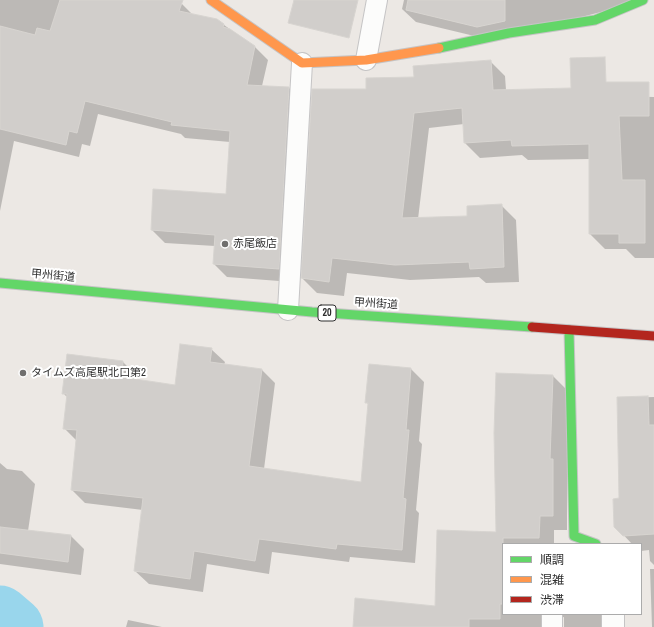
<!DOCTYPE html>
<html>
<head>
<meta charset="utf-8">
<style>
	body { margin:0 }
	#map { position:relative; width:654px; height:627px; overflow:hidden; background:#ece8e4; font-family:"Archivo Narrow","Noto Sans JP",sans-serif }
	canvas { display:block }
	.legend { position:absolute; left:502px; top:543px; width:140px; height:72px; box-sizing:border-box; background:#fff; border:1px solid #ababab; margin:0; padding:5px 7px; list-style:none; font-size:12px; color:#2e2e2e }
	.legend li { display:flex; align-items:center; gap:8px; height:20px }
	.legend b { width:20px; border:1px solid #ababab }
</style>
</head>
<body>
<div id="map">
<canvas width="654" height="627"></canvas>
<ul class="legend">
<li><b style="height:5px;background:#63d668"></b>順調</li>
<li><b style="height:5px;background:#ff974d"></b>混雑</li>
<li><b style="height:5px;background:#b3261e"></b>渋滞</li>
</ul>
</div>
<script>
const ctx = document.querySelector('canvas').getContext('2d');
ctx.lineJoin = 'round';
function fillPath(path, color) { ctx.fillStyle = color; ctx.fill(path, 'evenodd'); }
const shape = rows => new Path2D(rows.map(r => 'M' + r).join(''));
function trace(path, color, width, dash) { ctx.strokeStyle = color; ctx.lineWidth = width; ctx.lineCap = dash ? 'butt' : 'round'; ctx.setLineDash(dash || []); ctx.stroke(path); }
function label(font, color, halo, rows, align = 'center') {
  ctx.font = font + ' "Archivo Narrow","Noto Sans JP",sans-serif'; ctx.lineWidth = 4; ctx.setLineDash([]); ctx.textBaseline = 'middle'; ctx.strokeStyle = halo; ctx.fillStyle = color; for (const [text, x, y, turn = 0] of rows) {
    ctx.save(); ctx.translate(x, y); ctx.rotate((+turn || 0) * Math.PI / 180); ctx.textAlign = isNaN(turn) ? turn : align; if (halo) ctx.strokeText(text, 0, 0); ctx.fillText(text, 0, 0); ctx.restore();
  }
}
const shadow = shape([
	[0,0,170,0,182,4,193,15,217,20,255,47,268,60,262,86,289,88,302,101,292,282,227,277,214,264,215,246,165,243,152,230,226,195,230,142,185,138,181,134,98,114,90,146,82,144,79,157,14,141,0,211],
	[404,0,648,0,491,40,416,22,402,9],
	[490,61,505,76,506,90,573,95,654,97,654,258,635,258,626,249,605,249,590,234,590,159,528,160,522,155,480,158,465,143,464,124,429,128,418,219,468,217,501,205,516,220,519,282,486,283,479,277,410,280,347,273,344,296,317,293,302,278,367,90],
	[211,349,225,362,224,365,262,370,275,383,264,469,362,483,369,405,366,402,370,365,411,369,424,382,419,441,422,444,416,510,419,513,415,563,350,557,349,562,272,552,269,574,207,564,203,592,149,584,135,571,143,510,85,503,72,490,77,441,64,428,68,398,63,393,68,355,123,362,136,375,136,380,176,386],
	[553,376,567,390,567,530,554,530,554,544,503,544,503,614,612,614,612,627,564,627,564,617,560,618,556,627,354,627,436,608,497,533],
	[654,397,654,565,650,561,649,550,641,551,641,544,632,544,615,526,620,499,618,398],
	[0,463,7,469,22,471,35,484,28,531,71,536,84,549,81,575,0,564],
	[650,569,654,569,654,627,652,627],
	[128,620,162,627,126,627]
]);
const river = shape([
	[0,615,14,627]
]);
const building = shape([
	[60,0,183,0,179,11,217,19,224,24,223,27,230,29,255,46,247,85,289,87,279,269,213,264,215,235,151,230,153,189,226,194,230,131,171,125,172,122,85,101,77,133,69,131,66,145,0,129,0,26,35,35,37,28,50,31,60,0],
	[294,0,358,0,349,38,288,23,294,0],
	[408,0,505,0,505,21,477,27,406,10,408,0],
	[605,57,606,82,649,82,649,116,619,116,622,180,645,180,645,243,619,243,619,234,589,234,589,144,512,146,511,140,464,143,462,108,414,113,402,218,467,216,467,206,502,204,504,267,470,269,469,262,395,265,332,258,329,282,301,278,312,89,366,89,366,78,414,77,413,66,491,60,493,90,571,88,570,58,605,57],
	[180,344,212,348,210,362,262,369,249,466,361,482,368,403,365,403,369,364,411,368,406,430,409,430,403,498,406,499,402,550,337,544,336,549,259,539,255,561,194,551,190,579,134,571,143,498,71,490,77,430,63,429,67,394,62,394,67,354,123,361,122,377,175,385,180,344],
	[496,373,553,375,550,459,553,459,553,516,540,516,539,538,503,538,503,604,500,604,500,619,469,619,469,627,353,627,355,598,435,606,437,530,496,532,494,433,496,373],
	[648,396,649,425,654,425,654,534,623,536,614,527,613,499,619,498,617,397,648,396],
	[0,527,71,535,68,562,0,553,0,527]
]);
const lane = shape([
	[366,60,377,0],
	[288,310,302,63],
	[552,614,552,627]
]);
const street = shape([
	[613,614,613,627]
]);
const fast = shape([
	[439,48,509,33,595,20,643,0],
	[0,283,312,312,532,327],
	[569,330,574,536,596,544]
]);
const slow = shape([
	[211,0,302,63,366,60,439,48]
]);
const jam = shape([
	[532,327,654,336]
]);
const markers = [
	[225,244,4,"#706f6e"],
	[23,373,4,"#706f6e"]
];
const shields = [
	[327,313,18]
];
const shieldNames = [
	["20",327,313]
];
const poiNames = [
	["赤尾飯店",233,244],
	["タイムズ高尾駅北口第2",31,373]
];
const streetNames = [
	["甲州街道",53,276,5],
	["甲州街道",376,304,4]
];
fillPath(shadow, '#0003');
trace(river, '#99d6ec', 59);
fillPath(building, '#d1cecb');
trace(building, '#d7d4d0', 1);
trace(lane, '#c5c4c5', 22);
trace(street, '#c5c4c5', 24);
trace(fast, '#c5c4c5', 11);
trace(slow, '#c5c4c5', 11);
trace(jam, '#c5c4c5', 11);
trace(lane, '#fcfcfb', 20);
trace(street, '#fcfcfb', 22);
trace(fast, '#63d668', 9);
trace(slow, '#ff974d', 9);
trace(jam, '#b3261e', 9);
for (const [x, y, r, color] of markers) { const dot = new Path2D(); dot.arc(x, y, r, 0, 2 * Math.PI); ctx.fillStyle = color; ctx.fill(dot); trace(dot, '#fff', 1.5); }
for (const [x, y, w] of shields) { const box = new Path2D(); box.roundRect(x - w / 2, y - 8, w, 16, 3); ctx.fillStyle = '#fff'; ctx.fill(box); trace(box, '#2e2e2e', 1); }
label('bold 10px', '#2e2e2e', null, shieldNames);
label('11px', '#2e2e2e', '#fff', poiNames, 'left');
label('11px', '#2e2e2e', '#fff', streetNames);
</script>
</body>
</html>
